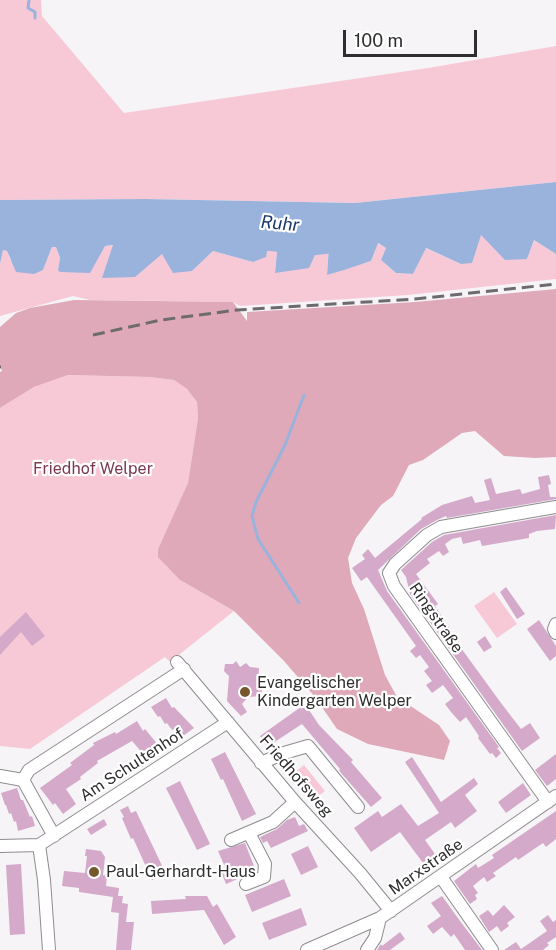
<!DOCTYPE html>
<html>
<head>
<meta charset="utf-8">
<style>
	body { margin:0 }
	#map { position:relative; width:556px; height:950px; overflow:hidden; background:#f6f4f7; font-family:"Public Sans",sans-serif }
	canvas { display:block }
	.scale { position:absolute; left:343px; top:30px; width:134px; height:27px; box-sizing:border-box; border:3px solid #2f2e2f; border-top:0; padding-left:8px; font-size:18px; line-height:21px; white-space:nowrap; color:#2f2e2f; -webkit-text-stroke:4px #fff; paint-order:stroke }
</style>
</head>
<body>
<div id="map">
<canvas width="556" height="950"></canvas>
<div class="scale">100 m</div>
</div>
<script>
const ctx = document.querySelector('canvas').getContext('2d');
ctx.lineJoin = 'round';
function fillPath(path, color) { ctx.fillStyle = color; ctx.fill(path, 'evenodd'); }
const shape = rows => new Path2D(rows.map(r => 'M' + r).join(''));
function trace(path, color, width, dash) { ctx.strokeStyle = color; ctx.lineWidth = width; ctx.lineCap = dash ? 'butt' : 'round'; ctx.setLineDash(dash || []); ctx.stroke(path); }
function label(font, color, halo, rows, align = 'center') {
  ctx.font = font + ' "Public Sans",sans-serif'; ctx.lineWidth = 4.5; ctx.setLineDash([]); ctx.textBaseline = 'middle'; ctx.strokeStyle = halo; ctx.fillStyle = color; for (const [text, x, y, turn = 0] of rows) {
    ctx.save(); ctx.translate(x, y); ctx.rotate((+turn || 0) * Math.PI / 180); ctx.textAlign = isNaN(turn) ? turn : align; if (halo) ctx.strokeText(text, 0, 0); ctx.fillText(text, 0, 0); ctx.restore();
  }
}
const green = shape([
	[0,0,41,0,42,16,124,113,428,68,556,46,556,182,355,203,145,199,0,200],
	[481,234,527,259,534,240,556,254,556,279,408,295,240,306,233,302,90,300,73,296,0,316,0,264,3,250,7,251,10,260,43,270,52,247,56,247,60,258,58,270,105,246,114,245,162,254,192,271,213,251,253,262,269,240,278,242,275,273,318,246,329,247,327,275,371,261,377,243,386,248,381,260,396,273,413,274,425,248,461,264],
	[68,375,149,377,174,380,187,389,197,402,198,418,188,484,158,549,180,580,234,611,170,662,165,657,30,749,0,746,0,408,34,387],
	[494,592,517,624,497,638,474,606],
	[304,765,325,791,316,798,294,773]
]);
const forest = shape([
	[556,289,556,457,535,458,504,456,475,431,462,433,423,460,409,465,393,496,381,505,356,538,348,558,352,583,364,609,385,675,397,697,439,725,450,741,444,760,368,744,337,729,315,697,284,661,234,611,180,580,158,557,158,549,188,483,198,418,197,402,187,389,174,380,149,377,68,375,34,387,0,408,0,372,2,371,0,365,0,327,16,313,30,308,74,300,233,302,247,321,247,312,415,302]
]);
const water = shape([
	[556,182,556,254,534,240,527,259,505,260,481,235,472,263,461,264,426,248,413,274,396,273,381,260,386,248,378,243,371,261,344,270,327,275,329,246,319,246,309,268,275,273,278,242,269,240,266,257,253,262,213,251,192,271,173,273,162,254,135,277,102,278,113,245,105,246,90,273,60,272,58,270,60,258,56,247,52,247,43,270,34,274,16,272,7,251,3,250,0,264,0,200,145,199,355,203]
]);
const stream = shape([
	[29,0,28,8,35,12,35,18],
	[299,603,258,539,252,516,256,502,285,445,304,395]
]);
const river = shape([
	[247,241,316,247,349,243]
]);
const building = shape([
	[549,475,551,484,548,485,550,497,556,497,556,499,447,518,446,516,437,520,421,529,378,570,387,591,499,747,497,748,501,753,496,758,492,753,490,754,478,738,479,736,466,717,460,722,451,712,445,704,453,698,443,685,432,693,426,685,432,681,424,671,429,667,420,655,416,658,410,651,416,646,367,577,361,581,352,568,365,559,362,555,368,549,375,558,422,519,421,518,442,505,472,496,475,503,490,500,484,480,491,478,496,494,520,489,522,494,540,489,538,477],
	[556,515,555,529,537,531,529,534,529,538,482,546,480,540,463,544,461,537,452,539,445,544,449,552,443,556,439,551,427,559,430,563,416,574,438,604,435,606,462,647,461,648,501,703,521,729,530,723,540,738,522,751,410,594,406,577,401,570,432,542,444,535],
	[506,587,525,614,517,619,500,592],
	[26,612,45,636,32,646,21,632,0,655,0,637],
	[539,620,556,646,556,656,550,661,527,629],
	[485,636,492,647,484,652,477,642],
	[236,661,240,667,246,663,250,667,259,668,258,687,262,687,262,696,248,697,242,704,247,712,241,716,227,701,229,676,224,671,225,664,233,664],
	[166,698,172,708,174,707,194,728,180,738,174,729,172,730,167,723,165,724,160,716,158,717,151,707],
	[305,704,319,725,353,760,351,762,382,798,371,807,341,773,339,770,340,769,302,724,267,747,260,736],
	[137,721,143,731,145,729,159,746,145,756,132,741,97,761,98,763,80,777,81,779,66,789,76,804,63,814,55,803,53,805,40,788,72,765,70,763,94,745,93,743,115,732,116,734],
	[225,752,256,814,242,821,223,779,221,780,211,759],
	[556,754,556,779,547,786,535,770],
	[412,757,441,802,474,778,478,784,465,795,477,811,455,828,451,822,425,840,435,854,423,863,400,832,371,852,354,828,378,811,382,817,401,804,418,826,439,813,405,762],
	[180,781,210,844,197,850,166,788],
	[523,783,531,795,506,813,498,802],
	[17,788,21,800,23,800,30,817,32,816,35,826,18,831,16,821,14,822,11,813,9,814,6,805,5,805,1,793],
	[128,806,131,813,136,811,166,874,152,880,133,838,131,839,122,818,124,817,120,810],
	[556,811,556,839,546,847,543,843,518,860,516,857,493,873,496,876,487,882,484,877,473,886,478,893,475,895,477,899,470,904,454,881,476,864,478,868,494,858,492,855],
	[295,817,299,826,304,824,308,831,271,848,267,841,263,843,260,837,277,829,287,820],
	[104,819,107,825,91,835,87,829],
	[245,843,256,871,226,884,220,869,225,867,218,851],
	[308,846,318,867,301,875,291,854],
	[86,849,101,851,105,857,103,875,107,876,106,886,119,888,118,896,123,896,122,903,128,904,126,922,134,922,131,950,116,950,119,913,111,912,113,897,79,892,79,888,62,886,64,871,85,873,87,856,85,856],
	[21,864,25,934,10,935,6,865],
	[284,879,291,896,252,912,245,895],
	[185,896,207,896,213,907,217,904,236,937,224,945,204,910,152,914,151,901,186,899],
	[442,896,460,921,482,950,465,950,454,934,451,937,442,927,433,934,427,926,441,916,431,903],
	[504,905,515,917,507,923,509,926,501,932,497,926,489,932,479,916,488,910,493,916],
	[301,908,307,925,269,940,262,923],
	[548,915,553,922,556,920,556,937,547,943,549,945,543,950,504,950,516,942,521,949,547,931,540,921],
	[400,932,405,939,390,950,377,950,381,944,382,946]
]);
const minor = shape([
	[556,624,554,629,556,633],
	[177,662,295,802,360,873,391,911],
	[261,763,284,753,308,746,358,807],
	[0,776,23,780],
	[23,780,29,770,184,669],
	[23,780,54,836],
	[548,802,394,586,389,573,395,564,427,535,441,527,556,507],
	[231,840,273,822,295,802],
	[39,845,44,880,49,950],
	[0,846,39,845,228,722],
	[441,877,492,950],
	[246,884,264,877,265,864,249,833],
	[307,950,380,918,556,796],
	[367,950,375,938,380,918]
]);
const rail = shape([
	[93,335,161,320,237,310,415,299,556,284],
	[0,367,1,367]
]);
const markers = [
	[245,692,6,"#76572c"],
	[94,872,6,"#76572c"]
];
const parkNames = [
	["Friedhof Welper",93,469]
];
const streetNames = [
	["Ringstraße",436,618,55],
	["Am Schultenhof",132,765,-33],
	["Friedhofsweg",296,776,49],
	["Marxstraße",426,867,-35]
];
const poiNames = [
	["Evangelischer",257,683],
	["Kindergarten Welper",257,701],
	["Paul-Gerhardt-Haus",106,872]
];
const waterNames = [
	["Ruhr",280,224,5]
];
fillPath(green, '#f7c9d7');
fillPath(forest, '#dfa9b9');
fillPath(water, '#99b3dd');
trace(stream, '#99b3dd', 3);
trace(river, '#99b3dd', 16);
fillPath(building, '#d4a9ca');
trace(minor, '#8e8c8f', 14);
trace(minor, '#fff', 12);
trace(rail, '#6d6b6d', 3, [12, 6]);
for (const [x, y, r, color] of markers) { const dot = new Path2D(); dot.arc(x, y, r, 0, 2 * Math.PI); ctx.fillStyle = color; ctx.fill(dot); trace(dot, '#fff', 2); }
label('16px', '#7c3951', '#fff', parkNames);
label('16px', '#2f2e2f', '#fff', streetNames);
label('16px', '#2f2e2f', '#fff', poiNames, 'left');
label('italic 18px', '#1a396d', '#fff', waterNames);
</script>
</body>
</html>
